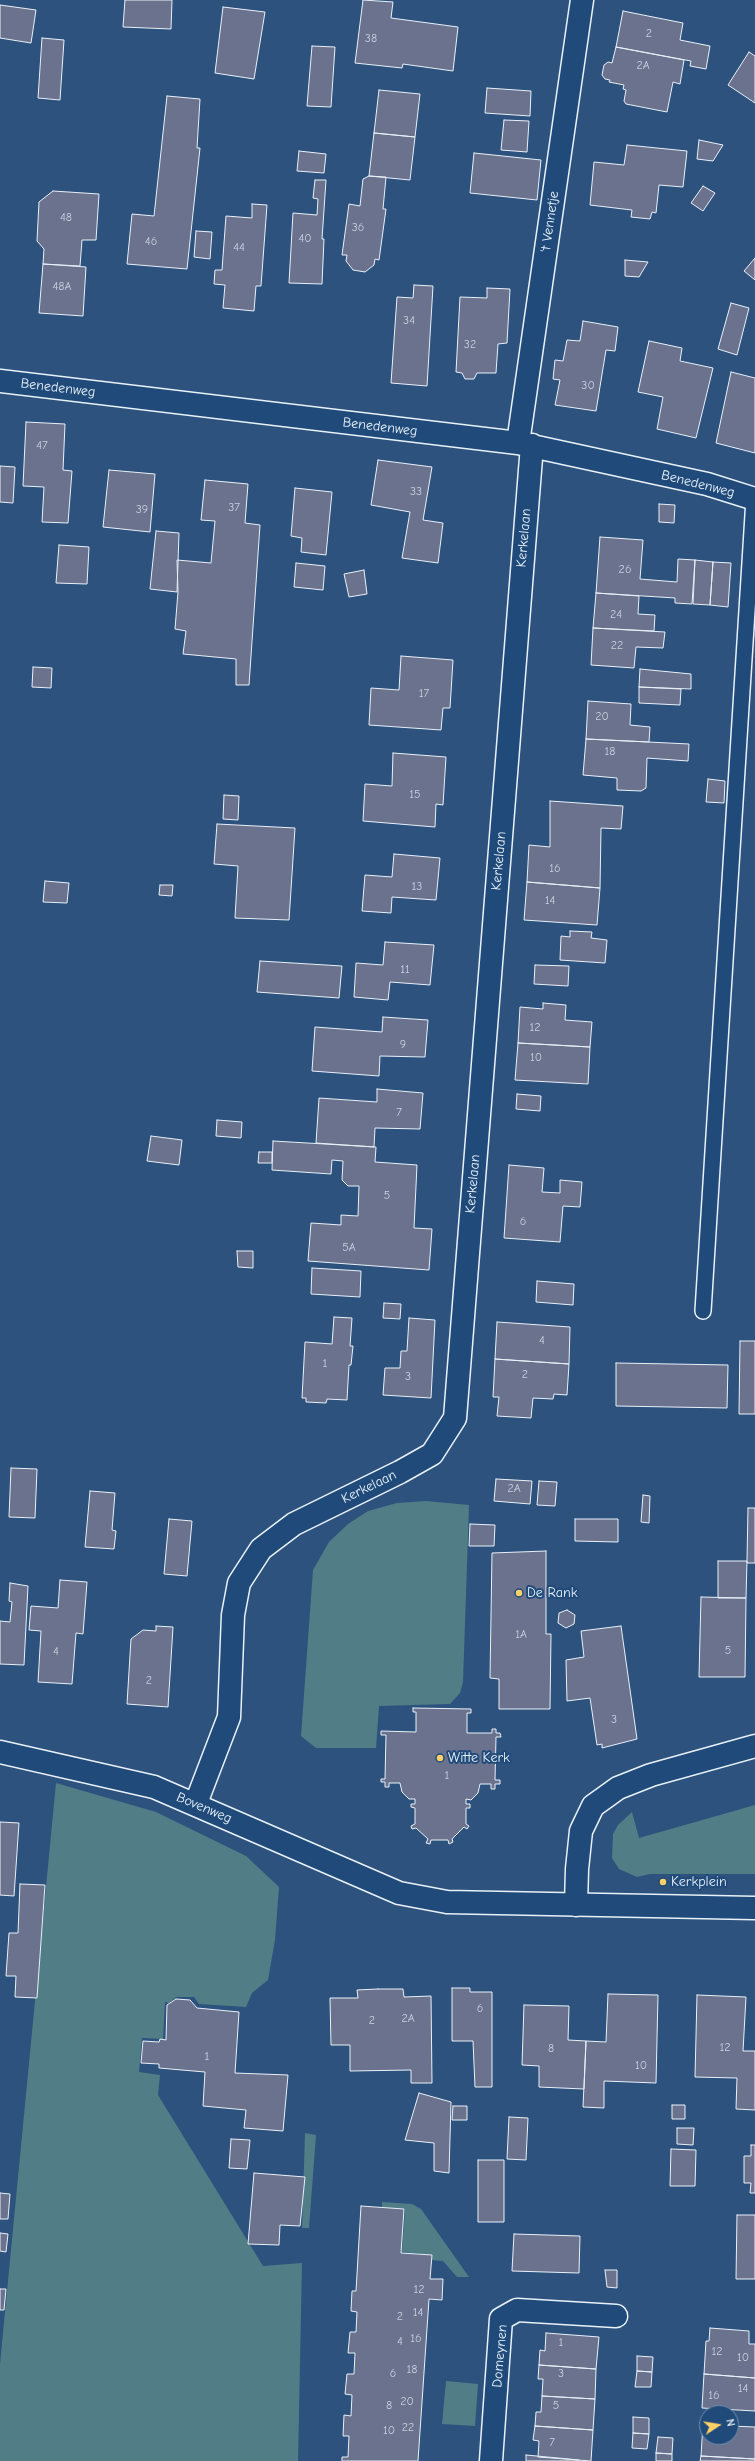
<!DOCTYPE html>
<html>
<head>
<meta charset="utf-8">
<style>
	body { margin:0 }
	#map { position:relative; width:755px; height:2461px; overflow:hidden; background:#2e527e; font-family:"Comic Neue",sans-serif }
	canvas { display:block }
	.north { position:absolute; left:699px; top:2405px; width:40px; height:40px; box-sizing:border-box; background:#1f4a7a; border:1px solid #6f8dac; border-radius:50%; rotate:78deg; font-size:11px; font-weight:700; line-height:16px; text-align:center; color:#e8f1f8 }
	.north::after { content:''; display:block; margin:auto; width:14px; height:18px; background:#ffd166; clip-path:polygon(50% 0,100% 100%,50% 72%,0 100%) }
</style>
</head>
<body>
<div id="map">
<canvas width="755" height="2461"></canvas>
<div class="north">N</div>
</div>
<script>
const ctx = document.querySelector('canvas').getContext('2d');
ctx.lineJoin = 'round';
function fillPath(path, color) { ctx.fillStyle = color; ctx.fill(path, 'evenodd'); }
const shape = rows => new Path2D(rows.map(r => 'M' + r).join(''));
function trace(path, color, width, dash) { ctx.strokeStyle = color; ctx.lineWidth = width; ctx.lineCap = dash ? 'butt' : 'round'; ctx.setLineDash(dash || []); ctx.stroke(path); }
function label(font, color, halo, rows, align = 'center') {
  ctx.font = font + ' "Comic Neue",sans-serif'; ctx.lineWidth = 4; ctx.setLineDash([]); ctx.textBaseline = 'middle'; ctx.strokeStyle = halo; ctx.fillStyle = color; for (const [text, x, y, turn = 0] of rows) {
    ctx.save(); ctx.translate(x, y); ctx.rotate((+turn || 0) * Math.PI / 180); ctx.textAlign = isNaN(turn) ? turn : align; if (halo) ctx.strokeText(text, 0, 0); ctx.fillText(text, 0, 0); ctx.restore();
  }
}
const green = shape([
	[426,1501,469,1505,463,1682,460,1693,450,1704,379,1706,376,1748,316,1748,301,1736,313,1570,329,1542,348,1524,368,1511,397,1503],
	[56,1783,156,1812,246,1856,279,1887,275,1940,268,1980,252,1993,246,2007,199,2004,194,1997,176,1997,169,2003,165,2002,163,2039,142,2038,139,2072,160,2075,158,2095,263,2266,302,2263,298,2461,0,2461,0,2364],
	[755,1805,755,1874,650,1874,637,1877,619,1869,612,1858,613,1834,618,1825,632,1812,639,1838],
	[305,2133,316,2135,309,2228,302,2228],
	[382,2202,412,2204,421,2209,469,2277,457,2277,443,2261,431,2260,432,2255,402,2252,405,2209,382,2208],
	[446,2381,478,2384,475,2426,442,2424]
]);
const building = shape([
	[125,0,172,0,171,29,123,27,125,0],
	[363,0,393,2,391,18,458,27,453,71,403,64,402,68,355,63,363,0],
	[0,5,36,10,31,43,0,38,0,5],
	[223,7,265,12,254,79,215,73,223,7],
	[623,11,683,23,680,40,710,46,706,69,690,66,691,61,616,47,623,11],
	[42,38,64,40,60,100,38,98,42,38],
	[312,46,335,47,331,107,307,106,312,46],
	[616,47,684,60,680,84,673,82,667,112,626,104,624,101,626,90,623,89,624,85,609,82,610,80,605,79,602,75,604,65,608,62,612,63,616,47],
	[749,52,755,56,755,103,728,85,749,52],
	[487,88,531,91,530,116,485,113,487,88],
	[379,90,420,94,415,137,374,133,379,90],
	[167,96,200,99,197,148,200,148,187,269,127,264,132,214,154,216,167,96],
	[504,120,529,121,527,152,501,150,504,120],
	[374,133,415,137,410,180,369,176,374,133],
	[699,140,723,145,713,161,697,159,699,140],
	[627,145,687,151,683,187,659,185,656,213,652,212,650,219,631,217,632,210,590,205,594,162,624,165,627,145],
	[299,151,326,154,324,173,297,171,299,151],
	[474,153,541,160,537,200,470,193,474,153],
	[369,176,386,177,383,209,386,209,379,260,375,259,374,265,365,272,353,270,346,261,347,255,342,255,349,204,360,206,363,179,369,176],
	[315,180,326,180,322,239,324,239,322,284,289,283,293,213,317,215,318,199,313,198,315,180],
	[703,186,715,193,703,211,691,203,703,186],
	[53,191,99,194,96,240,82,240,80,266,43,264,44,249,37,241,39,202,53,191],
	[252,204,267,205,261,286,256,286,254,311,223,308,225,285,214,284,215,270,222,270,226,216,252,218,252,204],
	[196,231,212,232,210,259,194,257,196,231],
	[755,258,755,280,744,271,755,258],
	[625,260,648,262,639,277,625,276,625,260],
	[43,264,86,267,83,316,39,313,43,264],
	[414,285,433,286,427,386,391,383,397,297,413,298,414,285],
	[487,288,510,289,507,343,498,344,496,373,477,373,474,379,465,379,462,373,456,372,460,297,487,298,487,288],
	[731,303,749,308,737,355,718,349,731,303],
	[583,321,618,327,615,351,606,350,596,411,555,405,560,380,553,379,555,360,563,361,567,340,580,341,583,321],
	[649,341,682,348,680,361,713,368,696,438,657,429,663,397,638,392,649,341],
	[731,372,755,378,755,453,716,443,731,372],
	[26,422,65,424,63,470,72,471,68,523,42,522,44,487,23,486,26,422],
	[378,460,432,467,423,520,443,523,438,563,402,558,410,512,371,505,378,460],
	[0,466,15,467,13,503,0,502,0,466],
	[109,470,155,474,150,532,103,527,109,470],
	[205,480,248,484,245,523,260,525,249,685,236,685,236,659,183,654,186,631,175,629,178,592,177,560,211,563,215,521,201,520,205,480],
	[295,488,332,492,326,555,301,552,302,538,291,536,295,488],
	[659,504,675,505,674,523,659,522,659,504],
	[156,531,179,533,177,592,150,589,156,531],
	[600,537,643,540,640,579,677,582,678,559,695,560,692,604,675,603,675,598,596,593,600,537],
	[59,545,89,547,87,584,56,583,59,545],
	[695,560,713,562,710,605,693,604,695,560],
	[713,562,731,563,728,607,710,605,713,562],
	[296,563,325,566,323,590,294,587,296,563],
	[364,570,367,594,349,597,344,574,364,570],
	[596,593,639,596,638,614,655,615,654,631,593,628,596,593],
	[593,628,665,632,663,648,636,647,634,668,591,665,593,628],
	[401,656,453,660,450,708,443,708,441,730,369,725,371,688,399,690,401,656],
	[33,667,52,668,51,688,32,687,33,667],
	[640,669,691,674,691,689,639,687,640,669],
	[639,687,681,689,680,705,639,703,639,687],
	[588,701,631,704,630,725,650,727,649,742,586,739,588,701],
	[586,739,689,744,688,761,647,758,646,788,641,791,617,790,617,778,583,775,586,739],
	[393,753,446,757,443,805,436,804,435,827,363,821,365,784,392,786,393,753],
	[708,779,725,781,724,803,706,802,708,779],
	[224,795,239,796,238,820,223,819,224,795],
	[550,801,623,806,621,829,601,828,600,888,527,882,529,845,550,847,550,801],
	[217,824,295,828,289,920,235,918,238,866,214,864,217,824],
	[394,854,440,858,436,900,392,897,391,913,362,911,365,875,392,877,394,854],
	[45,881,69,883,67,903,43,902,45,881],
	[527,882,600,888,597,925,524,920,527,882],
	[160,885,173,885,172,896,159,895,160,885],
	[570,931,592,932,591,938,607,940,605,963,560,960,561,936,570,937,570,931],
	[385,942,434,945,430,985,390,982,388,1000,354,997,356,963,383,965,385,942],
	[260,961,342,966,339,998,257,992,260,961],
	[535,965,569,966,568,986,534,984,535,965],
	[543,1003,566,1005,565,1020,592,1022,590,1047,518,1043,520,1007,543,1009,543,1003],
	[383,1017,428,1020,425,1057,380,1056,379,1076,312,1071,315,1027,382,1032,383,1017],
	[518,1043,590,1047,588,1084,515,1080,518,1043],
	[377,1089,423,1093,420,1129,375,1128,374,1147,316,1143,319,1098,377,1102,377,1089],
	[517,1094,541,1096,540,1111,516,1109,517,1094],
	[217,1120,242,1122,241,1138,216,1136,217,1120],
	[151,1136,182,1140,179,1165,147,1161,151,1136],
	[273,1141,376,1147,375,1162,417,1165,414,1228,432,1229,429,1270,308,1261,311,1223,341,1225,341,1215,358,1216,359,1186,348,1186,342,1180,343,1161,332,1160,331,1174,272,1170,273,1141],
	[259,1152,272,1152,272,1163,258,1163,259,1152],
	[509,1165,544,1168,542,1192,560,1193,560,1180,582,1182,580,1207,563,1206,560,1242,504,1238,509,1165],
	[237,1251,253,1251,253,1268,238,1267,237,1251],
	[312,1268,361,1271,360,1297,311,1294,312,1268],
	[537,1281,574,1284,573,1305,536,1302,537,1281],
	[384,1303,401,1304,400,1319,383,1318,384,1303],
	[334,1317,352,1318,350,1346,353,1346,351,1365,349,1365,347,1400,327,1399,326,1403,306,1402,306,1398,302,1398,305,1342,332,1344,334,1317],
	[409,1318,435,1320,431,1398,383,1395,385,1368,400,1368,401,1351,407,1351,409,1318],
	[497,1322,570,1327,569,1364,495,1359,497,1322],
	[740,1341,755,1341,755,1414,739,1414,740,1341],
	[495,1359,569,1364,567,1395,554,1394,553,1399,533,1398,531,1418,497,1416,499,1397,493,1397,495,1359],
	[616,1363,728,1365,727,1408,616,1406,616,1363],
	[11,1468,37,1469,35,1518,9,1517,11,1468],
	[496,1479,532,1481,530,1504,494,1501,496,1479],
	[539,1481,557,1482,555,1506,537,1505,539,1481],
	[90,1491,115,1493,112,1530,116,1531,114,1549,85,1547,90,1491],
	[643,1495,650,1496,649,1523,641,1522,643,1495],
	[748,1508,755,1508,755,1563,747,1563,747,1561,748,1508],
	[169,1519,192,1521,187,1576,164,1574,169,1519],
	[575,1519,618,1519,618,1542,575,1541,575,1519],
	[470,1524,495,1525,494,1546,469,1546,470,1524],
	[546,1551,546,1634,551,1634,550,1709,499,1709,499,1679,490,1678,492,1553,546,1551],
	[718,1561,747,1561,746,1598,718,1598,718,1561],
	[60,1580,87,1582,83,1634,76,1633,72,1684,38,1682,41,1631,29,1630,31,1606,58,1608,60,1580],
	[10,1583,28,1586,24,1665,0,1664,0,1621,10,1622,12,1602,9,1601,10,1583],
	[701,1597,746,1598,745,1677,699,1677,701,1597],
	[567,1610,575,1615,574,1624,566,1628,558,1623,559,1613,567,1610],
	[156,1626,173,1627,168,1707,127,1704,131,1639,143,1630,156,1631,156,1626],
	[621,1626,637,1739,602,1748,602,1744,597,1745,590,1698,567,1701,566,1660,584,1657,581,1631,621,1626],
	[413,1708,471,1709,471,1713,467,1713,467,1733,492,1733,492,1729,496,1729,496,1733,500,1733,501,1737,496,1737,495,1780,500,1780,500,1784,495,1784,495,1789,491,1789,491,1784,480,1784,478,1793,471,1800,466,1799,466,1804,470,1804,470,1808,466,1808,466,1824,469,1826,467,1829,464,1827,452,1839,453,1842,449,1844,448,1840,431,1840,430,1844,426,1843,428,1839,416,1828,412,1829,411,1826,415,1824,415,1808,411,1807,411,1804,415,1804,415,1799,409,1799,402,1792,400,1783,389,1783,389,1787,385,1787,385,1782,381,1782,381,1779,385,1779,386,1735,381,1735,381,1731,416,1732,416,1712,413,1712,413,1708],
	[0,1822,19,1823,14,1896,0,1895,0,1822],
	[20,1884,45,1885,37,1998,15,1997,16,1976,6,1976,9,1933,18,1933,20,1884],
	[452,1988,470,1988,470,1992,492,1992,492,2087,475,2087,473,2041,452,2041,452,1988],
	[378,1989,403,1989,404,1997,431,1996,432,2083,411,2083,411,2070,350,2071,350,2045,331,2045,330,1998,358,1998,357,1990,378,1989],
	[608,1994,658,1995,656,2083,604,2081,604,2108,583,2107,586,2041,606,2042,608,1994],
	[697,1995,746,1997,743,2051,755,2051,755,2110,736,2109,737,2078,695,2077,697,1995],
	[176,1999,190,2000,197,2008,239,2012,235,2073,288,2075,283,2131,244,2128,246,2110,203,2106,205,2072,159,2068,159,2064,141,2063,143,2041,159,2042,160,2039,166,2040,167,2005,176,1999],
	[524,2005,569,2006,568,2040,586,2041,584,2089,539,2087,539,2066,522,2065,524,2005],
	[419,2093,451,2102,449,2173,434,2171,434,2143,405,2140,419,2093],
	[672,2105,685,2105,685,2119,672,2119,672,2105],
	[453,2106,467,2106,467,2120,452,2120,453,2106],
	[509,2117,528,2118,526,2160,507,2159,509,2117],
	[677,2128,694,2128,693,2145,677,2144,677,2128],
	[231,2139,250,2140,247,2169,229,2168,231,2139],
	[751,2145,755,2145,755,2193,750,2193,751,2183,744,2183,744,2156,751,2156,751,2145],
	[671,2149,696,2150,695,2186,670,2186,671,2149],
	[478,2160,504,2160,504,2222,478,2222,478,2160],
	[254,2173,305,2177,300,2226,280,2225,279,2245,248,2244,254,2173],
	[0,2193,10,2194,8,2219,0,2219,0,2193],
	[361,2206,404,2209,401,2253,432,2255,430,2279,443,2279,442,2300,429,2299,418,2461,342,2461,342,2457,348,2457,349,2436,343,2436,344,2415,351,2416,352,2395,345,2394,347,2374,354,2374,355,2353,348,2353,350,2332,356,2332,357,2312,351,2311,352,2291,356,2291,361,2206],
	[737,2215,755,2215,755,2279,736,2279,737,2215],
	[0,2233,8,2234,6,2252,0,2251,0,2233],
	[514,2234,580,2236,579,2273,512,2271,514,2234],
	[605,2270,617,2270,617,2288,607,2287,605,2270],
	[0,2289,6,2289,4,2310,0,2310,0,2289],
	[710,2328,749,2331,749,2344,755,2344,755,2378,704,2374,706,2341,709,2341,710,2328],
	[546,2333,599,2337,596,2369,539,2365,540,2350,545,2351,546,2333],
	[637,2356,653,2357,652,2372,637,2371,637,2356],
	[539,2365,596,2369,595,2399,542,2396,543,2379,538,2379,539,2365],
	[637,2371,652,2372,651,2387,635,2387,637,2371],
	[704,2374,755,2378,755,2411,702,2408,704,2374],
	[542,2396,595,2399,593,2430,535,2426,536,2412,541,2412,542,2396],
	[633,2417,649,2418,649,2434,633,2433,633,2417],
	[703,2424,707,2424,707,2437,731,2437,731,2426,755,2427,755,2459,701,2456,703,2424],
	[535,2426,593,2430,591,2461,538,2457,539,2441,533,2440,535,2426],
	[633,2433,649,2434,647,2449,632,2448,633,2433],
	[658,2437,673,2438,672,2454,656,2453,658,2437],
	[656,2453,672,2454,672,2461,656,2461,656,2453],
	[526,2455,579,2460,579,2461,526,2461,526,2455],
	[701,2456,755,2459,755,2461,700,2461,701,2456]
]);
const lane = shape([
	[703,1311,754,499]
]);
const street = shape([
	[0,381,518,443,707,484,755,499],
	[518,443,582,0],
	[196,1803,229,1717,233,1615,239,1583,261,1549,294,1524,400,1472,432,1454,455,1418,532,445],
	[576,1905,577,1869,581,1831,593,1806,618,1788,651,1775,755,1746],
	[491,2461,501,2319,517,2310,616,2316]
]);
const secondary = shape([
	[0,1752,154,1787,399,1893,447,1902,755,1908]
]);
const markers = [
	[519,1593,4,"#ffd166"],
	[440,1758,4,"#ffd166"],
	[663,1882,4,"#ffd166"]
];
const numberNames = [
	["2",649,34],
	["38",371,39],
	["2A",643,66],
	["48",66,218],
	["36",358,228],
	["40",305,239],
	["46",151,242],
	["44",239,248],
	["48A",62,287],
	["34",409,321],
	["32",470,345],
	["30",588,386],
	["47",42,446],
	["33",416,492],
	["37",234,508],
	["39",142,510],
	["26",625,570],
	["24",616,615],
	["22",617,646],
	["17",424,694],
	["20",602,717],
	["18",610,752],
	["15",415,795],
	["16",555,869],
	["13",417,887],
	["14",550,901],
	["11",405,970],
	["12",535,1028],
	["9",403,1045],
	["10",536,1058],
	["7",399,1113],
	["5",387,1196],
	["6",523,1222],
	["5A",349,1248],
	["4",542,1341],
	["1",325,1364],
	["2",525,1375],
	["3",408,1377],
	["2A",514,1489],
	["1A",521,1635],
	["5",728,1651],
	["4",56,1652],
	["2",149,1681],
	["3",614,1720],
	["1",447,1776],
	["6",480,2009],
	["2A",408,2019],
	["2",372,2021],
	["12",725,2048],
	["8",551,2049],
	["1",207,2057],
	["10",641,2066],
	["12",419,2290],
	["14",418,2313],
	["2",400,2317],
	["16",416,2339],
	["4",400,2342],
	["1",561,2343],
	["12",717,2352],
	["10",743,2358],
	["18",412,2370],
	["6",393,2374],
	["3",561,2374],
	["14",743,2389],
	["16",714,2396],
	["20",407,2402],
	["8",389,2406],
	["5",556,2406],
	["22",408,2428],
	["10",389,2431],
	["7",552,2443]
];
const streetNames = [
	["'t Vennetje",550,222,-82],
	["Benedenweg",58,388,7],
	["Benedenweg",380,427,7],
	["Benedenweg",698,484,14],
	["Kerkelaan",524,538,-85],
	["Kerkelaan",499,861,-85],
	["Kerkelaan",473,1184,-85],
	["Kerkelaan",369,1487,-26],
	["Bovenweg",204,1808,23],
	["Domeynen",500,2356,-85]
];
const poiNames = [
	["De Rank",527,1593],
	["Witte Kerk",448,1758],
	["Kerkplein",671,1882]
];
fillPath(green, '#507d86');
fillPath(building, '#6b728e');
trace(building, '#e8f1f8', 1);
trace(lane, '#e8f1f8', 18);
trace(street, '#e8f1f8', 25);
trace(secondary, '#e8f1f8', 25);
trace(lane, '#1f4a7a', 15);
trace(street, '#1f4a7a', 22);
trace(secondary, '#1f4a7a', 22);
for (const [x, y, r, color] of markers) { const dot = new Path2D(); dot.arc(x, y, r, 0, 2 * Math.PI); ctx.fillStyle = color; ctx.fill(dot); trace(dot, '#1f4a7a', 1.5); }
label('12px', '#c9d1de', null, numberNames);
label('14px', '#e8f1f8', '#1f4a7a', streetNames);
label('14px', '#e8f1f8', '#1f4a7a', poiNames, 'left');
</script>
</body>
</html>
